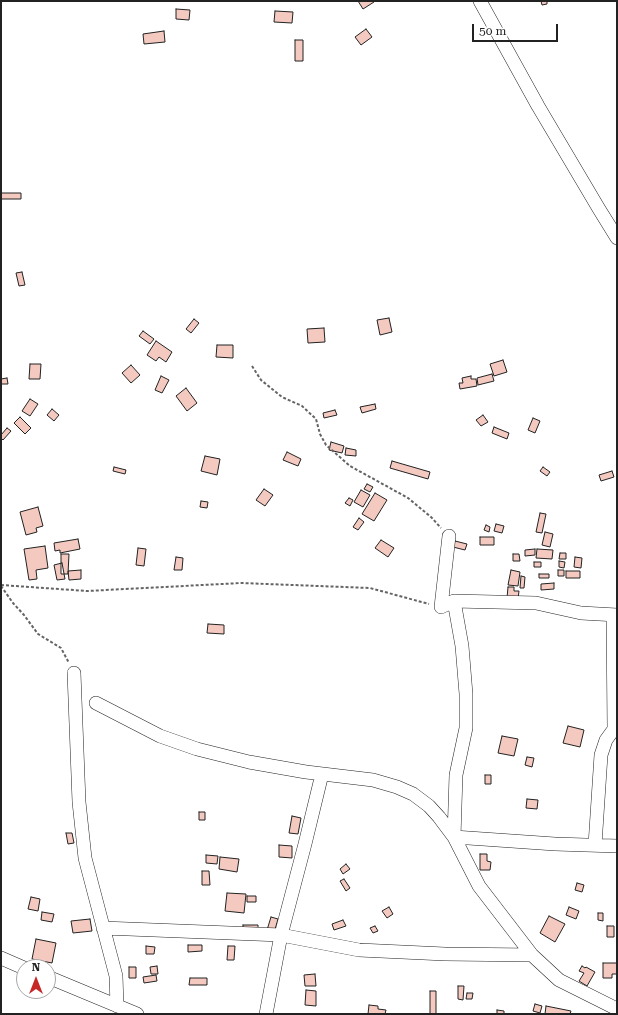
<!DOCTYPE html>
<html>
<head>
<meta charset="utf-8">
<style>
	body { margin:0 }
	#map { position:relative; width:618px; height:1015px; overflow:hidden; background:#fff; font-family:"Roboto Serif",serif }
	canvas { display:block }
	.frame { position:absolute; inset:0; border:2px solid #222; pointer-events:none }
	.north { position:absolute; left:16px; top:959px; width:40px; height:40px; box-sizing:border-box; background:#fff; border:1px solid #a7a7a7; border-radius:50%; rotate:0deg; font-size:11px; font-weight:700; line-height:16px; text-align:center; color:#222 }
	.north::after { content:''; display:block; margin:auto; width:14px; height:18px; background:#c62828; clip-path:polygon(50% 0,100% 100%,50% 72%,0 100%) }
	.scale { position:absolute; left:472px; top:24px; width:86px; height:18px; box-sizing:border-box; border:2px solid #222; border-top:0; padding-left:5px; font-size:12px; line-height:14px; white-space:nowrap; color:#222; -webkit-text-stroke:3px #fff; paint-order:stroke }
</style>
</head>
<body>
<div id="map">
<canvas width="618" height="1015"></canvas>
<div class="frame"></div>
<div class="north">N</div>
<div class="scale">50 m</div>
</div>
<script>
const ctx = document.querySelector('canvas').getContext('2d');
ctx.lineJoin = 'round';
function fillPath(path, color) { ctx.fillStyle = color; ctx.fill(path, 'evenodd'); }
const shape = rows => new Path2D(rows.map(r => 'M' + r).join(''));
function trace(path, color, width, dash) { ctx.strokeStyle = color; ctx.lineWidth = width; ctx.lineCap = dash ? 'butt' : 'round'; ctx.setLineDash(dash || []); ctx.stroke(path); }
const building = shape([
	[358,1,374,1,374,2,363,9,358,1],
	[541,1,547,1,547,4,542,5,541,1],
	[176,9,190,10,189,20,176,19,176,9],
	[275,11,293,12,292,23,274,22,275,11],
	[366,29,372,37,361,45,355,37,366,29],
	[164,31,165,42,144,44,143,34,164,31],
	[295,40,303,40,303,61,295,61,295,40],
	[1,193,21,193,21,199,1,199,1,193],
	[22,272,25,285,19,286,16,273,22,272],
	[389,318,392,332,380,335,377,320,389,318],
	[194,319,199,323,191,333,186,329,194,319],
	[324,328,325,342,308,343,307,329,324,328],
	[143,331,154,339,150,344,139,336,143,331],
	[156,341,172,352,166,362,159,357,156,361,147,355,156,341],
	[217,345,233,345,233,358,216,357,217,345],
	[503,360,507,372,494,376,490,364,503,360],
	[30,364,41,364,40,379,29,379,30,364],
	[131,365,140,375,131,383,122,373,131,365],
	[492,374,494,381,478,385,477,378,492,374],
	[161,376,169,380,162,393,155,390,161,376],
	[471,376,471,379,476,379,477,386,460,389,459,383,463,383,462,378,471,376],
	[7,378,8,384,1,384,1,379,7,378],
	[186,388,197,403,187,411,176,396,186,388],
	[30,399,38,404,30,416,22,411,30,399],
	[375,404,376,409,362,413,360,407,375,404],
	[52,409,59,415,54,421,47,415,52,409],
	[335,410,337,415,324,418,323,413,335,410],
	[483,415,488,422,481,426,476,420,483,415],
	[20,417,31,428,25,434,14,423,20,417],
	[533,418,540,421,535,433,528,430,533,418],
	[494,427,509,433,507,439,492,433,494,427],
	[7,428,11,431,3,440,1,438,1,435,7,428],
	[331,442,344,446,342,453,329,450,331,442],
	[346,448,356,450,356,456,345,455,346,448],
	[287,452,301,459,298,466,283,460,287,452],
	[205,456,220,459,217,475,201,471,205,456],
	[392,461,430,472,428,479,390,468,392,461],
	[114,467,126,470,125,474,113,471,114,467],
	[543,467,550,472,547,476,540,471,543,467],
	[612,471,614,477,601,481,599,475,612,471],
	[367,484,373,487,370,492,364,489,367,484],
	[264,489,273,495,265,506,256,500,264,489],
	[361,490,370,495,363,507,354,502,361,490],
	[375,493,387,500,374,521,362,514,375,493],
	[349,498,353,500,350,506,345,503,349,498],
	[201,501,208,502,207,508,200,507,201,501],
	[38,507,43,526,36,528,37,532,26,535,20,512,38,507],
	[540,513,546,514,542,533,536,532,540,513],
	[359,518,364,522,358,530,353,527,359,518],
	[496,524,504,526,502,533,494,531,496,524],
	[486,525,490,527,489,532,484,530,486,525],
	[545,532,553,534,550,547,542,545,545,532],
	[480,537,494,537,494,545,480,545,480,537],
	[78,539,80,549,60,553,60,550,55,551,54,543,78,539],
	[381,540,394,548,388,557,375,548,381,540],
	[455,541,467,544,465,550,453,547,455,541],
	[45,546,48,568,36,570,37,579,29,580,24,549,45,546],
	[138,548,146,549,144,566,136,565,138,548],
	[535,549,535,555,525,556,525,550,535,549],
	[537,549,553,550,552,559,536,558,537,549],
	[560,553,566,553,566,559,559,559,560,553],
	[61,554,69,554,68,574,61,574,61,554],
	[513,554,519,554,520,561,513,561,513,554],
	[176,557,183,558,182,570,174,570,176,557],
	[575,557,582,558,581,568,574,567,575,557],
	[559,561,565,562,564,568,559,567,559,561],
	[534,562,541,562,541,567,534,567,534,562],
	[62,563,65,579,57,580,54,565,62,563],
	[81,570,81,579,69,580,68,571,81,570],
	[511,570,520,572,518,586,508,585,511,570],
	[558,570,564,570,564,576,558,576,558,570],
	[566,571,580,571,580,578,566,578,566,571],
	[539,574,549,574,549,578,539,578,539,574],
	[521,576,525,577,524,588,520,588,521,576],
	[554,583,554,589,541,590,541,584,554,583],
	[508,587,514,587,514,591,519,591,518,599,507,598,508,587],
	[208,624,224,625,224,634,207,633,208,624],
	[568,726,584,730,580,747,563,743,568,726],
	[502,736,518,739,514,756,498,753,502,736],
	[527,757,534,758,532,767,525,765,527,757],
	[485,775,491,775,491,784,485,784,485,775],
	[527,799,538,800,537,809,526,808,527,799],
	[199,812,205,812,205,820,199,820,199,812],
	[292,816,301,818,298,834,289,833,292,816],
	[66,833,72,833,74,843,68,844,66,833],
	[279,845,292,846,292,858,279,857,279,845],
	[480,854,487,854,487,861,491,862,490,870,480,870,480,854],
	[206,855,218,856,217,864,206,863,206,855],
	[220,857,239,859,237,872,219,869,220,857],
	[346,864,350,869,343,874,340,869,346,864],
	[202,871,209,871,210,885,202,885,202,871],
	[344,879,350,888,346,891,340,881,344,879],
	[577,883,584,885,582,892,575,890,577,883],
	[227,893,246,894,244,913,225,911,227,893],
	[247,896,256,896,256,902,247,902,247,896],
	[31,897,40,899,38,911,28,909,31,897],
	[389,907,393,914,387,918,382,911,389,907],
	[569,907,579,911,576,919,566,915,569,907],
	[42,912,54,914,52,922,41,920,42,912],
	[598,913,603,913,603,921,598,920,598,913],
	[549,916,565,924,555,942,540,933,549,916],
	[271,917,278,919,274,933,267,930,271,917],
	[90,919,92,931,73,933,71,921,90,919],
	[343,920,346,926,334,930,332,924,343,920],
	[243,925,258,925,258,933,243,933,243,925],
	[375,926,378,931,373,933,370,928,375,926],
	[607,926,614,926,614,937,607,937,607,926],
	[36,939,56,943,52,963,32,959,36,939],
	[188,945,202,945,202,951,188,952,188,945],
	[146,946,155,947,154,954,146,954,146,946],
	[228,946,235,946,234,960,227,960,228,946],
	[603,963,617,963,617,974,612,974,612,978,603,978,603,963],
	[157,966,158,974,151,974,150,967,157,966],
	[582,966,585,968,586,967,595,972,587,986,579,981,584,973,579,971,582,966],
	[129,967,136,967,136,978,129,978,129,967],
	[315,974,316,986,305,986,304,975,315,974],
	[156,975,157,981,144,983,143,977,156,975],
	[190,978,207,978,207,985,189,985,190,978],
	[458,986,464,986,463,1000,458,999,458,986],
	[306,990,316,991,316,1006,305,1005,306,990],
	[430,991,436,991,436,1014,430,1014,430,991],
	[467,993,473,993,472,999,466,999,467,993],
	[535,1004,542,1006,540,1013,533,1011,535,1004],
	[369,1005,378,1006,378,1009,386,1010,385,1014,368,1014,369,1005],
	[546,1006,571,1011,570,1014,545,1014,546,1006],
	[497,1010,504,1011,504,1014,497,1014,497,1010]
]);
const path = shape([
	[252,366,261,380,282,397,302,406,316,419,320,434,326,445,350,466,408,498,431,517,441,528],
	[1,585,87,591,241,583,370,588,429,604],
	[1,586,13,603,24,615,38,634,61,648,69,663]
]);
const minor = shape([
	[480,1,538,106,599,209,617,238],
	[449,536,441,607,454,601,462,646,466,694,466,728,456,775,454,837],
	[454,601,536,603,581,613,617,615],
	[74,673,79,802,85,858,116,976,117,1006],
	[96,703,160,736,197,749,249,762,306,772,373,780,397,787,413,794,429,806,439,817,454,837,479,886,532,955,559,980,617,1009],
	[454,837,555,844,617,846],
	[595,845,601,755,606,740,614,729,613,615],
	[103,928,281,935,359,950,445,954,532,955],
	[1,958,24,968],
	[48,977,137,1014],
	[266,1014,281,935,305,844,322,774]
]);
fillPath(building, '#f3c9c0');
trace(building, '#222', 1);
trace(minor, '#222', 14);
trace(path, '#646464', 2, [3, 2]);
trace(minor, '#fff', 13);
</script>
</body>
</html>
